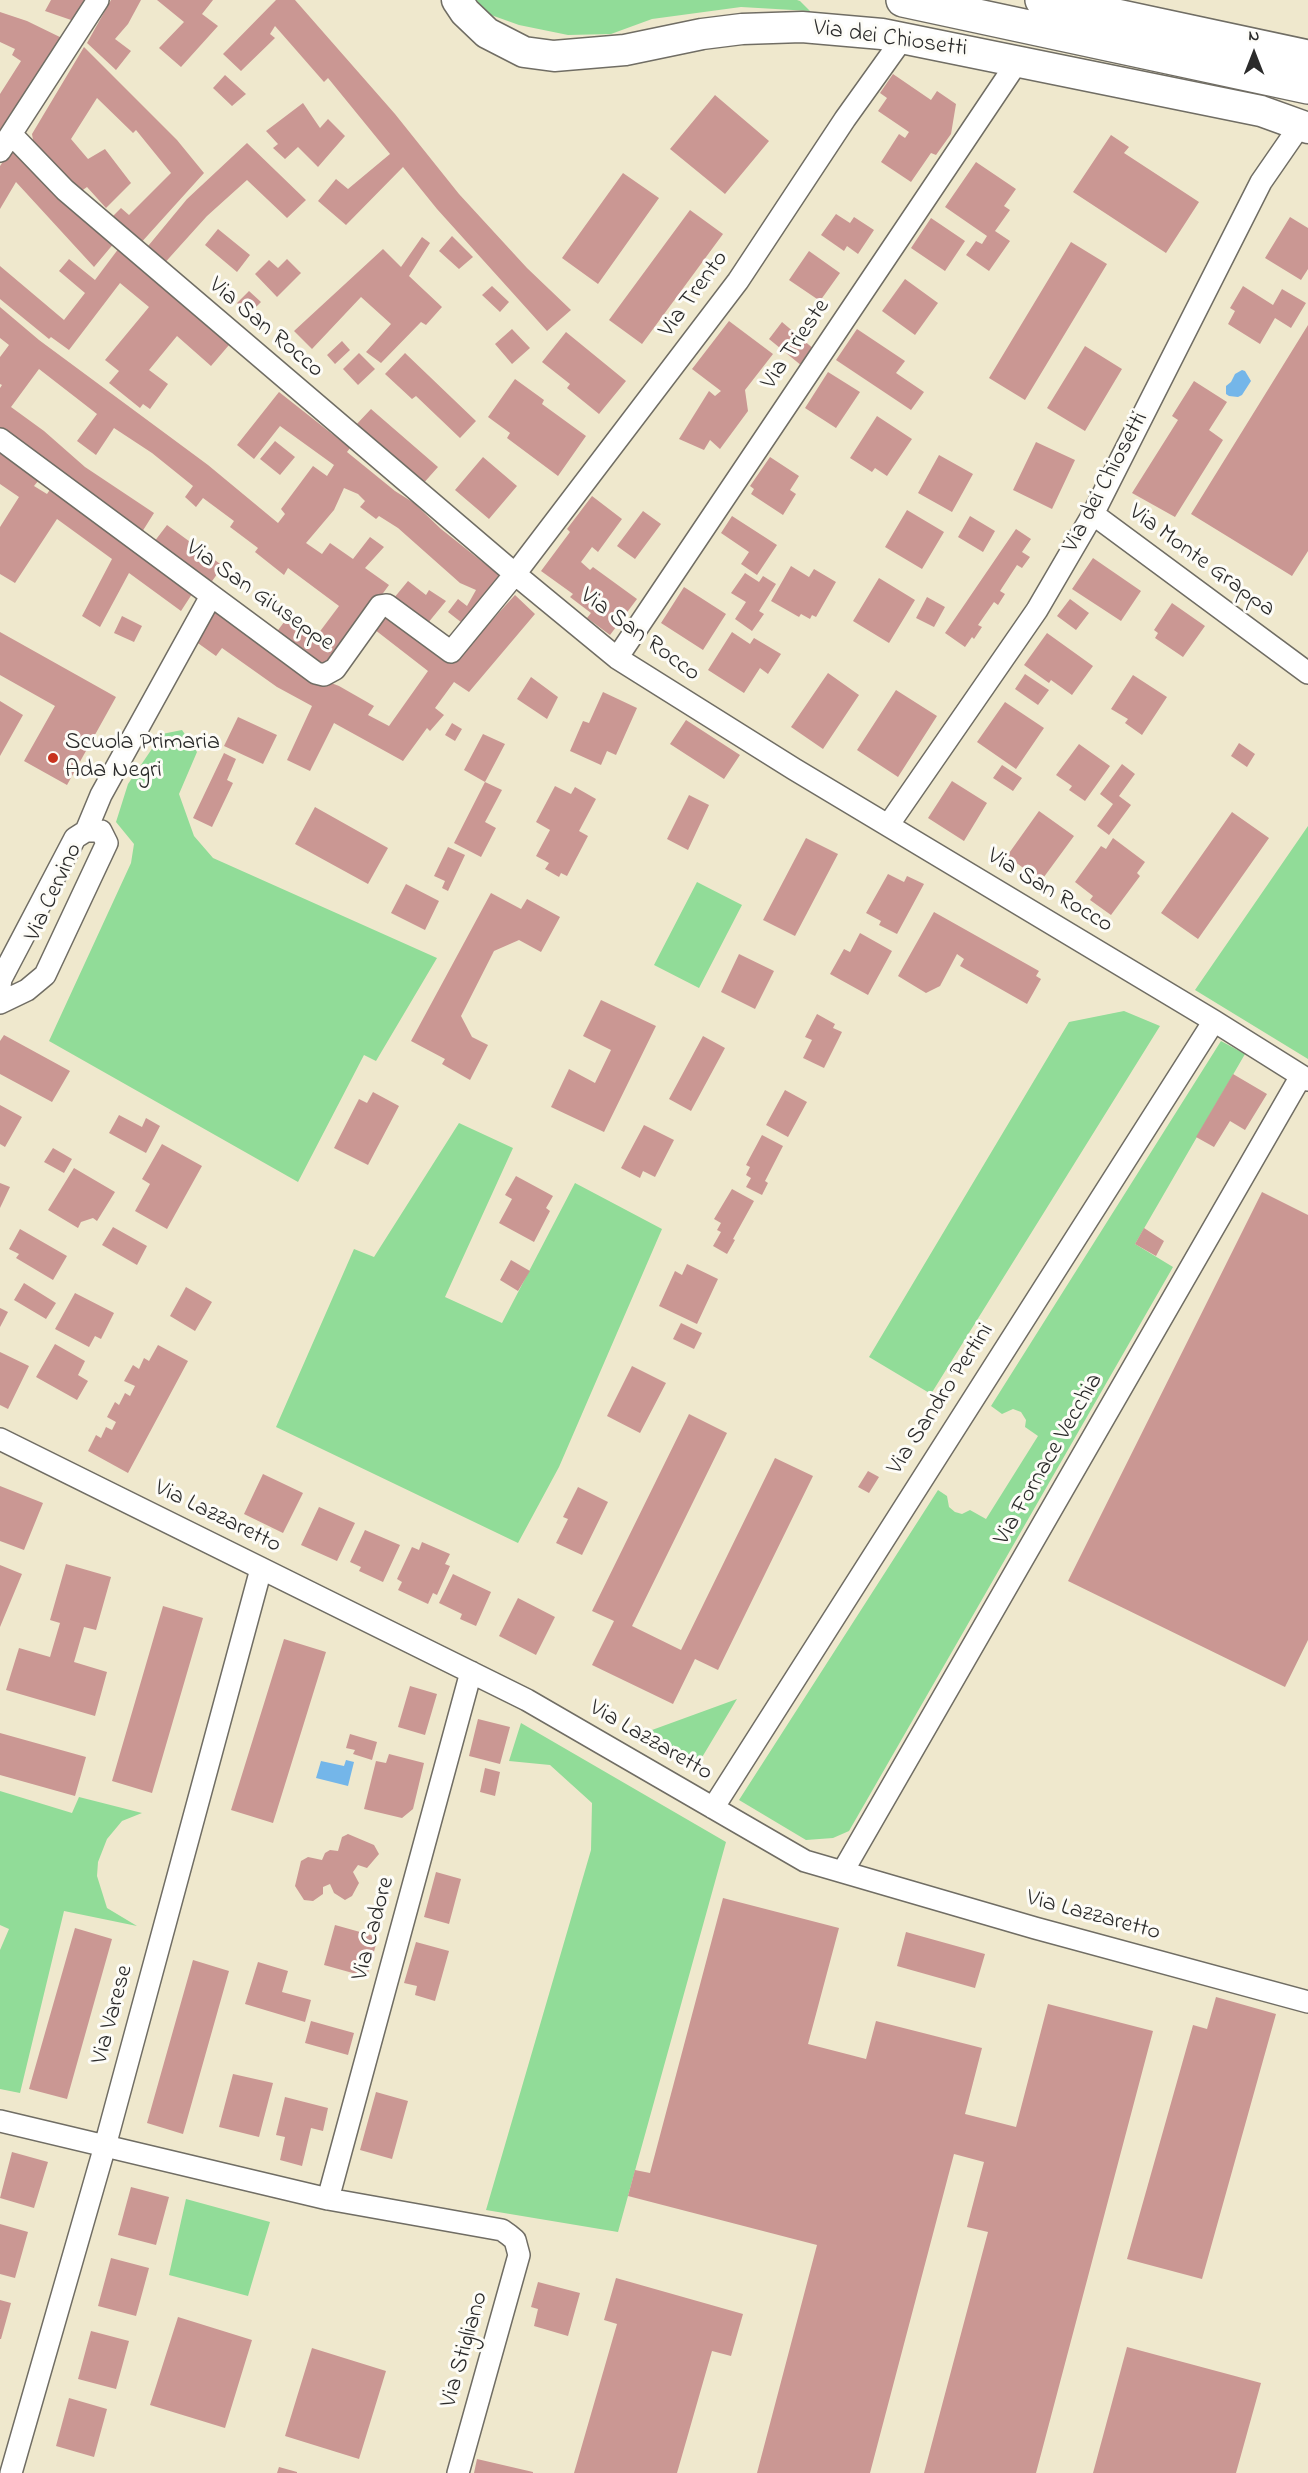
<!DOCTYPE html>
<html>
<head>
<meta charset="utf-8">
<style>
	body { margin:0 }
	#map { position:relative; width:1308px; height:2473px; overflow:hidden; background:#efe8cd; font-family:"Indie Flower",sans-serif }
	canvas { display:block }
	.north { position:absolute; left:1224px; top:24px; width:60px; height:60px; -webkit-text-stroke:4px #fdfcf7; paint-order:stroke; rotate:0deg; font-size:16px; font-weight:700; line-height:24px; text-align:center; color:#2b2b2b }
	.north::after { content:''; display:block; margin:auto; width:21px; height:27px; background:#2b2b2b; clip-path:polygon(50% 0,100% 100%,50% 72%,0 100%) }
</style>
</head>
<body>
<div id="map">
<canvas width="1308" height="2473"></canvas>
<div class="north">N</div>
</div>
<script>
const ctx = document.querySelector('canvas').getContext('2d');
ctx.lineJoin = 'round';
function fillPath(path, color) { ctx.fillStyle = color; ctx.fill(path, 'evenodd'); }
const shape = rows => new Path2D(rows.map(r => 'M' + r).join(''));
function trace(path, color, width, dash) { ctx.strokeStyle = color; ctx.lineWidth = width; ctx.lineCap = dash ? 'butt' : 'round'; ctx.setLineDash(dash || []); ctx.stroke(path); }
function label(font, color, halo, rows, align = 'center') {
  ctx.font = font + ' "Indie Flower",sans-serif'; ctx.lineWidth = 6; ctx.setLineDash([]); ctx.textBaseline = 'middle'; ctx.strokeStyle = halo; ctx.fillStyle = color; for (const [text, x, y, turn = 0] of rows) {
    ctx.save(); ctx.translate(x, y); ctx.rotate((+turn || 0) * Math.PI / 180); ctx.textAlign = isNaN(turn) ? turn : align; if (halo) ctx.strokeText(text, 0, 0); ctx.fillText(text, 0, 0); ctx.restore();
  }
}
const green = shape([
	[476,0,797,0,800,1,810,11,741,7,652,19,611,34,568,35,519,25,491,15],
	[182,730,197,752,179,794,194,836,213,858,437,958,376,1061,364,1055,298,1182,49,1041,131,863,134,844,116,822,128,784,162,734],
	[1308,826,1308,1059,1195,990],
	[697,882,742,905,699,988,654,965],
	[1124,1011,1160,1026,931,1394,869,1357,1069,1022],
	[1221,1041,1245,1054,1135,1244,1173,1267,849,1831,833,1838,806,1840,739,1800,938,1490,947,1496,949,1507,955,1512,962,1514,970,1510,986,1519,1038,1436,1025,1427,1026,1420,1021,1412,1013,1409,1002,1414,991,1406],
	[459,1123,513,1148,445,1297,502,1323,575,1183,662,1229,559,1467,518,1543,276,1427,354,1249,374,1257],
	[737,1699,698,1764,641,1734],
	[521,1723,726,1842,618,2232,486,2210,591,1850,592,1803,550,1765,509,1761],
	[0,1791,72,1813,79,1797,142,1813,122,1821,107,1839,98,1862,97,1876,107,1908,137,1926,64,1911,20,2093,0,2089,0,1950,9,1929,0,1925],
	[186,2199,270,2222,248,2296,169,2275]
]);
const water = shape([
	[1242,370,1245,371,1251,381,1242,395,1238,397,1229,396,1226,394,1226,386,1231,382,1235,374],
	[346,1760,354,1762,348,1786,316,1778,321,1761,344,1766]
]);
const building = shape([
	[51,0,85,0,74,21,45,11],
	[111,0,141,0,128,24,115,39,131,51,116,70,87,43],
	[157,0,213,0,202,14,218,26,181,67,159,48,184,22],
	[276,0,295,0,395,114,459,194,527,268,571,310,547,331,437,209,403,167,346,225,318,201,336,179,348,189,390,154,328,78,324,82,275,26,270,34,275,38,241,71,223,54],
	[0,12,27,21,66,40,0,134,0,94,21,61,12,55,15,49,0,42],
	[84,47,177,140,204,173,139,245,110,219,121,208,129,215,171,173,136,130,133,133,97,98,71,139,88,159,105,149,131,183,106,208,87,187,77,194,34,146,32,134],
	[893,74,931,100,937,91,956,104,951,134,936,155,931,153,911,182,881,162,899,134,905,138,909,132,878,111,887,98,880,93],
	[225,75,246,94,232,106,213,88],
	[715,95,769,141,725,194,670,149],
	[303,103,320,128,328,119,345,136,318,167,298,147,285,159,273,148,278,144,266,131],
	[1111,135,1129,147,1124,153,1199,202,1166,253,1073,192],
	[247,143,306,200,287,218,247,180,207,216,161,267,144,251,187,199],
	[13,147,115,242,94,267,16,182,0,209,0,166],
	[976,162,1016,189,1004,206,1010,210,995,231,1010,241,989,271,966,255,976,241,982,244,987,236,945,207],
	[623,173,659,198,598,284,562,258],
	[690,210,723,234,642,344,609,320],
	[836,214,850,223,854,217,874,230,858,254,847,246,844,251,821,235],
	[1290,217,1308,228,1308,269,1301,280,1265,258],
	[931,218,965,241,945,271,911,248],
	[218,229,250,255,237,272,205,245],
	[452,236,473,257,459,269,439,251],
	[422,237,430,243,409,276,442,307,426,325,421,322,381,363,366,352,391,324,361,297,312,349,294,331,383,249,401,267],
	[1071,242,1107,264,1025,400,989,378],
	[119,248,229,345,211,366,177,336,149,370,168,384,150,409,143,404,140,408,109,383,119,371,105,360,149,307,120,283,69,350,51,337,49,339,0,299,0,266,64,320,85,293,59,271,69,259,95,280],
	[809,251,840,273,820,301,789,280],
	[287,259,301,273,277,297,255,274,269,260,278,268],
	[905,279,938,303,915,335,882,311],
	[492,286,509,302,500,312,482,295],
	[1243,286,1273,305,1282,289,1306,303,1291,328,1275,318,1260,344,1228,324,1235,311,1230,308],
	[249,291,261,302,249,314,237,303],
	[0,307,39,340,208,465,278,523,285,514,281,509,313,466,327,476,334,465,280,426,254,459,237,445,279,392,350,448,347,452,395,491,414,503,441,529,504,579,466,626,448,612,458,599,467,606,476,590,460,583,398,528,379,516,376,519,360,507,365,501,358,494,344,488,334,510,306,543,322,554,330,543,353,559,370,537,384,547,365,568,389,585,333,662,324,666,273,637,290,614,318,634,339,606,288,568,284,575,255,552,258,548,230,527,234,521,203,498,196,507,185,497,193,486,152,453,114,428,96,455,77,441,97,414,39,369,11,407,44,431,85,467,154,513,142,532,0,433,0,388,2,385,0,384,0,357,9,345,0,338],
	[729,321,773,354,745,390,748,411,720,449,710,440,704,450,679,439,709,391,715,396,721,391,692,369],
	[782,322,815,350,802,366,769,339],
	[1308,325,1308,551,1292,576,1191,514],
	[512,329,530,348,512,364,495,344],
	[857,329,905,361,896,373,924,392,911,410,836,360],
	[566,332,626,381,599,414,567,388,570,384,542,362],
	[342,341,350,350,335,364,327,355],
	[1085,346,1122,369,1085,431,1047,408],
	[359,353,375,369,358,385,343,369],
	[405,353,476,421,460,438,416,396,412,399,385,374],
	[828,372,860,392,836,428,805,408],
	[515,379,544,400,542,404,586,436,558,476,507,438,510,433,488,417],
	[1194,381,1227,402,1209,430,1223,440,1175,517,1132,493,1178,420,1172,416],
	[371,409,438,467,421,486,354,427],
	[877,416,912,439,887,476,875,468,872,472,850,458],
	[275,441,295,457,280,475,260,459],
	[1036,442,1075,460,1052,509,1013,490],
	[0,447,42,476,34,486,47,494,53,485,194,591,181,611,129,573,100,627,82,616,112,559,57,519,15,583,0,574,0,527,19,497,0,484],
	[939,455,973,474,952,512,918,493],
	[483,457,517,486,489,519,455,490],
	[770,457,799,476,790,490,796,494,783,515,751,494,754,489,750,486],
	[592,496,622,519,598,552,592,547,581,562,590,570,593,567,637,599,610,635,587,618,591,613,570,597,573,594,541,571,570,532,567,529],
	[907,510,944,532,922,569,885,547],
	[643,511,661,524,635,559,617,546],
	[732,516,777,545,757,575,741,564,749,552,721,533],
	[970,516,995,531,983,552,958,537],
	[167,525,223,566,207,588,154,542],
	[1016,529,1031,539,1022,552,1030,557,1022,568,1017,565,1000,591,1005,594,998,605,994,602,978,625,982,627,974,639,972,637,965,647,945,633],
	[1093,558,1141,591,1121,621,1072,589],
	[791,566,809,577,814,569,836,582,816,617,812,615,810,619,801,614,799,617,771,601],
	[745,573,759,582,763,576,776,584,759,611,764,614,752,631,735,619,746,602,731,593],
	[879,578,915,600,889,643,853,621],
	[408,581,426,595,429,590,446,601,423,629,389,604],
	[684,587,726,614,703,650,661,623],
	[515,595,535,614,469,692,454,682,435,708,444,715,430,731,427,728,403,761,334,723,310,771,287,760,312,706,277,687,222,648,216,656,195,641,217,605,318,678,339,686,374,706,368,715,389,726,428,671,370,626,385,607,454,662],
	[927,597,945,607,934,627,916,618],
	[1070,599,1089,613,1076,630,1057,616],
	[1172,603,1205,626,1183,657,1155,638,1158,633,1154,630],
	[122,616,142,626,134,642,114,633],
	[0,632,116,697,67,785,24,761,55,706,0,675],
	[732,632,750,644,754,638,781,654,768,674,760,668,744,693,708,670],
	[1047,633,1093,666,1072,695,1051,680,1049,683,1024,665],
	[828,673,859,695,823,749,791,727],
	[1025,674,1049,690,1038,705,1015,689],
	[1133,675,1167,697,1142,735,1125,723,1128,719,1111,709],
	[531,677,558,697,547,719,517,699],
	[896,690,937,716,898,777,857,750],
	[603,692,637,708,616,755,607,751,601,765,570,751,583,721,589,723],
	[0,701,23,715,0,756],
	[1005,702,1044,728,1016,769,977,742],
	[238,717,277,735,263,764,224,746],
	[686,720,740,755,724,779,670,744],
	[452,723,462,729,455,741,445,735],
	[483,734,505,744,485,782,464,770],
	[1239,743,1255,754,1247,767,1231,756],
	[1079,744,1110,766,1085,801,1069,790,1072,786,1056,775],
	[224,753,236,759,227,780,233,783,212,827,193,818],
	[1122,764,1135,774,1119,796,1131,805,1109,835,1097,826,1113,804,1100,794],
	[1002,765,1022,778,1013,791,993,778],
	[952,781,987,803,964,841,928,818],
	[485,782,502,790,485,822,496,828,481,857,454,843],
	[555,786,571,794,575,787,596,799,579,831,588,836,567,876,561,873,559,877,545,869,549,863,536,856,550,830,536,822],
	[689,795,709,805,688,850,667,839],
	[315,807,388,848,368,884,295,844],
	[1039,811,1074,836,1041,881,1007,856],
	[1232,812,1269,838,1198,939,1161,913],
	[806,838,838,854,795,936,763,920],
	[1113,838,1145,862,1137,873,1140,876,1111,915,1090,900,1093,896,1075,882,1101,846,1106,849],
	[448,847,465,855,448,891,442,888,445,881,434,876],
	[888,874,904,882,907,876,924,884,897,934,879,925,881,921,866,913],
	[406,884,439,901,425,930,391,913],
	[491,893,521,909,527,899,560,917,541,952,519,940,494,951,461,1016,472,1037,488,1045,470,1080,442,1064,445,1059,411,1041],
	[934,912,1039,971,1036,976,1041,979,1027,1004,960,966,964,959,957,954,940,986,926,993,898,976],
	[860,933,892,951,868,995,830,974,844,949,850,952],
	[739,954,774,971,755,1009,721,992],
	[601,1000,656,1026,604,1132,551,1107,569,1069,595,1083,611,1050,583,1036],
	[817,1014,835,1024,833,1028,842,1032,824,1068,803,1058,812,1040,805,1037],
	[4,1035,70,1071,52,1102,0,1074,0,1041],
	[703,1036,725,1048,691,1111,669,1099],
	[1233,1074,1267,1094,1245,1130,1230,1121,1214,1147,1196,1137],
	[785,1090,807,1102,788,1137,766,1125],
	[373,1092,399,1106,368,1165,334,1148,359,1099,367,1103],
	[0,1105,22,1117,5,1147,0,1144],
	[119,1115,142,1127,146,1118,160,1126,146,1153,109,1133],
	[644,1125,674,1140,655,1177,643,1171,640,1178,621,1168],
	[762,1135,783,1146,765,1181,768,1183,762,1195,746,1187,751,1178,746,1175,750,1167,746,1165],
	[162,1144,202,1166,167,1229,135,1211,150,1184,142,1179],
	[53,1148,72,1159,64,1173,44,1162],
	[74,1168,115,1192,97,1221,93,1218,81,1222,78,1228,48,1210],
	[516,1176,553,1196,546,1208,550,1211,534,1242,499,1223,512,1199,505,1195],
	[0,1183,10,1187,0,1208],
	[732,1189,754,1201,733,1239,735,1240,727,1254,713,1246,721,1232,717,1230,721,1223,714,1219],
	[1262,1192,1308,1215,1308,1640,1285,1687,1068,1581],
	[113,1227,147,1246,137,1265,102,1245],
	[1144,1228,1164,1241,1156,1256,1135,1244],
	[20,1229,67,1256,53,1280,16,1258,19,1254,9,1249],
	[511,1260,530,1271,518,1291,500,1280],
	[687,1264,718,1279,697,1324,659,1306,675,1271,682,1275],
	[24,1283,56,1303,46,1319,14,1300],
	[186,1287,212,1302,195,1331,170,1316],
	[75,1293,114,1313,101,1339,95,1336,89,1347,55,1329],
	[0,1308,8,1312,0,1327],
	[681,1323,702,1333,694,1349,673,1339],
	[55,1344,85,1361,78,1375,88,1381,77,1400,36,1377],
	[158,1345,188,1361,128,1473,88,1451,96,1435,101,1438,106,1427,112,1430,116,1422,107,1417,115,1402,119,1405,125,1393,130,1396,135,1386,124,1381,133,1365,139,1369,144,1358,149,1361],
	[0,1352,29,1366,8,1409,0,1405],
	[632,1366,666,1383,640,1433,607,1416],
	[689,1414,727,1433,632,1626,681,1650,775,1458,813,1476,718,1670,695,1659,673,1704,592,1665,614,1621,592,1611],
	[868,1471,879,1477,869,1493,858,1487],
	[263,1474,303,1493,283,1533,244,1514],
	[0,1486,43,1503,24,1550,0,1541],
	[578,1487,608,1502,582,1555,556,1543,568,1519,563,1517],
	[319,1507,355,1523,337,1561,301,1545],
	[365,1530,400,1545,383,1582,359,1571,361,1567,350,1562],
	[422,1542,450,1554,445,1564,450,1566,437,1595,433,1593,428,1604,398,1590,402,1582,397,1579,412,1547,419,1550],
	[66,1564,111,1577,96,1630,84,1627,74,1662,107,1672,95,1716,6,1690,19,1648,50,1657,60,1623,50,1620],
	[0,1565,22,1574,0,1627],
	[453,1574,491,1592,476,1626,460,1619,462,1614,439,1603],
	[518,1598,555,1617,536,1655,499,1636],
	[163,1606,203,1618,152,1793,112,1781],
	[284,1639,326,1652,273,1823,231,1810],
	[410,1686,437,1694,425,1735,398,1727],
	[478,1719,510,1727,500,1764,469,1756],
	[0,1733,86,1757,75,1796,0,1775],
	[350,1734,377,1742,372,1760,353,1754,355,1750,346,1748],
	[389,1754,424,1763,413,1809,402,1818,364,1809,376,1761,386,1763],
	[485,1768,500,1772,495,1796,480,1792],
	[348,1834,374,1845,379,1854,367,1868,358,1865,353,1872,359,1883,352,1896,345,1900,334,1893,330,1884,323,1887,323,1894,313,1901,304,1900,295,1886,301,1861,308,1857,322,1860,325,1853,330,1850,338,1851,342,1837],
	[436,1872,461,1879,449,1924,424,1917],
	[723,1898,839,1928,808,2044,866,2059,876,2021,982,2048,965,2114,1016,2127,1048,2004,1153,2031,1036,2473,924,2473,988,2232,967,2227,984,2162,954,2154,870,2473,757,2473,817,2245,628,2196,635,2170,650,2173],
	[335,1925,378,1937,367,1977,324,1965],
	[75,1928,112,1939,67,2099,29,2089],
	[906,1932,985,1954,975,1988,897,1966],
	[416,1942,449,1951,435,2001,415,1995,417,1986,404,1983],
	[193,1960,229,1971,183,2134,147,2123],
	[258,1962,288,1971,282,1992,311,2000,305,2022,245,2004],
	[1216,1997,1276,2014,1202,2279,1127,2259,1193,2025,1207,2029],
	[311,2021,354,2033,348,2055,305,2043],
	[233,2074,273,2083,259,2137,219,2127],
	[376,2092,408,2101,392,2159,360,2150],
	[285,2097,328,2108,323,2131,311,2128,302,2166,280,2160,285,2137,276,2135],
	[12,2152,48,2162,34,2208,0,2198],
	[131,2187,169,2197,156,2245,118,2235],
	[0,2224,28,2232,15,2278,0,2274],
	[111,2258,149,2268,136,2316,98,2306],
	[616,2278,743,2314,731,2356,712,2351,677,2473,574,2473,617,2324,604,2320],
	[538,2282,580,2293,568,2336,534,2326,538,2309,531,2307],
	[0,2300,11,2303,1,2339,0,2339],
	[178,2317,252,2340,225,2428,150,2405],
	[91,2331,129,2341,116,2389,78,2379],
	[1127,2347,1261,2383,1236,2473,1093,2473],
	[312,2348,386,2371,359,2459,285,2436],
	[69,2398,107,2409,94,2457,56,2446],
	[477,2459,533,2472,533,2473,474,2473],
	[279,2467,297,2472,297,2473,277,2473]
]);
const street = shape([
	[12,135,65,190,515,574,617,658,794,769,1214,1021,1308,1080],
	[0,151,98,0],
	[0,439,316,673,324,675,335,669,380,606,387,605,451,652,515,574,738,281,845,119,903,38],
	[1093,514,1308,673],
	[617,658,1018,61],
	[889,824,1037,610,1093,514,1261,182,1299,127],
	[86,831,101,795,211,596],
	[0,986,1,979,75,838,86,831,101,831,107,843,45,975,27,990,0,1003],
	[0,1439,527,1700,805,1861,1035,1928,1308,2002],
	[713,1808,1214,1021],
	[843,1871,1301,1076],
	[0,2121,328,2199,502,2230,509,2235,515,2240,519,2255,458,2473],
	[328,2199,471,1672],
	[11,2473,105,2146,261,1569]
]);
const secondary = shape([
	[457,0,465,12,487,33,524,52,554,56,625,50,702,34,742,29,802,27,882,34,1261,111,1308,128]
]);
const highway = shape([
	[903,0,1308,87],
	[1042,0,1308,57]
]);
const markers = [
	[53,758,6,"#c8321e"]
];
const streetNames = [
	["Via dei Chiosetti",890,40,8],
	["Via Trento",695,295,-54],
	["Via San Rocco",265,329,40],
	["Via Trieste",797,345,-56],
	["Via dei Chiosetti",1107,483,-62],
	["Via Monte Grappa",1201,562,36],
	["Via San Giuseppe",259,597,35],
	["Via San Rocco",639,636,36],
	["Via San Rocco",1049,892,31],
	["Via Cervino",55,893,-65],
	["Via Sandro Pertini",942,1400,-57],
	["Via Fornace Vecchia",1050,1460,-60],
	["Via Lazzaretto",217,1518,26],
	["Via Lazzaretto",650,1742,30],
	["Via Lazzaretto",1093,1917,15],
	["Via Cadore",375,1929,-75],
	["Via Varese",114,2015,-75],
	["Via Stigliano",466,2350,-74]
];
const poiNames = [
	["Scuola Primaria",65,744],
	["Ada Negri",65,772]
];
fillPath(green, '#91dc98');
fillPath(water, '#74b6e9');
fillPath(building, '#ca9793');
trace(street, '#706d64', 24);
trace(secondary, '#706d64', 33);
trace(highway, '#706d64', 36);
trace(street, '#fff', 21);
trace(secondary, '#fff', 30);
trace(highway, '#fff', 33);
for (const [x, y, r, color] of markers) { const dot = new Path2D(); dot.arc(x, y, r, 0, 2 * Math.PI); ctx.fillStyle = color; ctx.fill(dot); trace(dot, '#fdfcf7', 2); }
label('24px', '#2b2b2b', '#fdfcf7', streetNames);
label('24px', '#2b2b2b', '#fdfcf7', poiNames, 'left');
</script>
</body>
</html>
